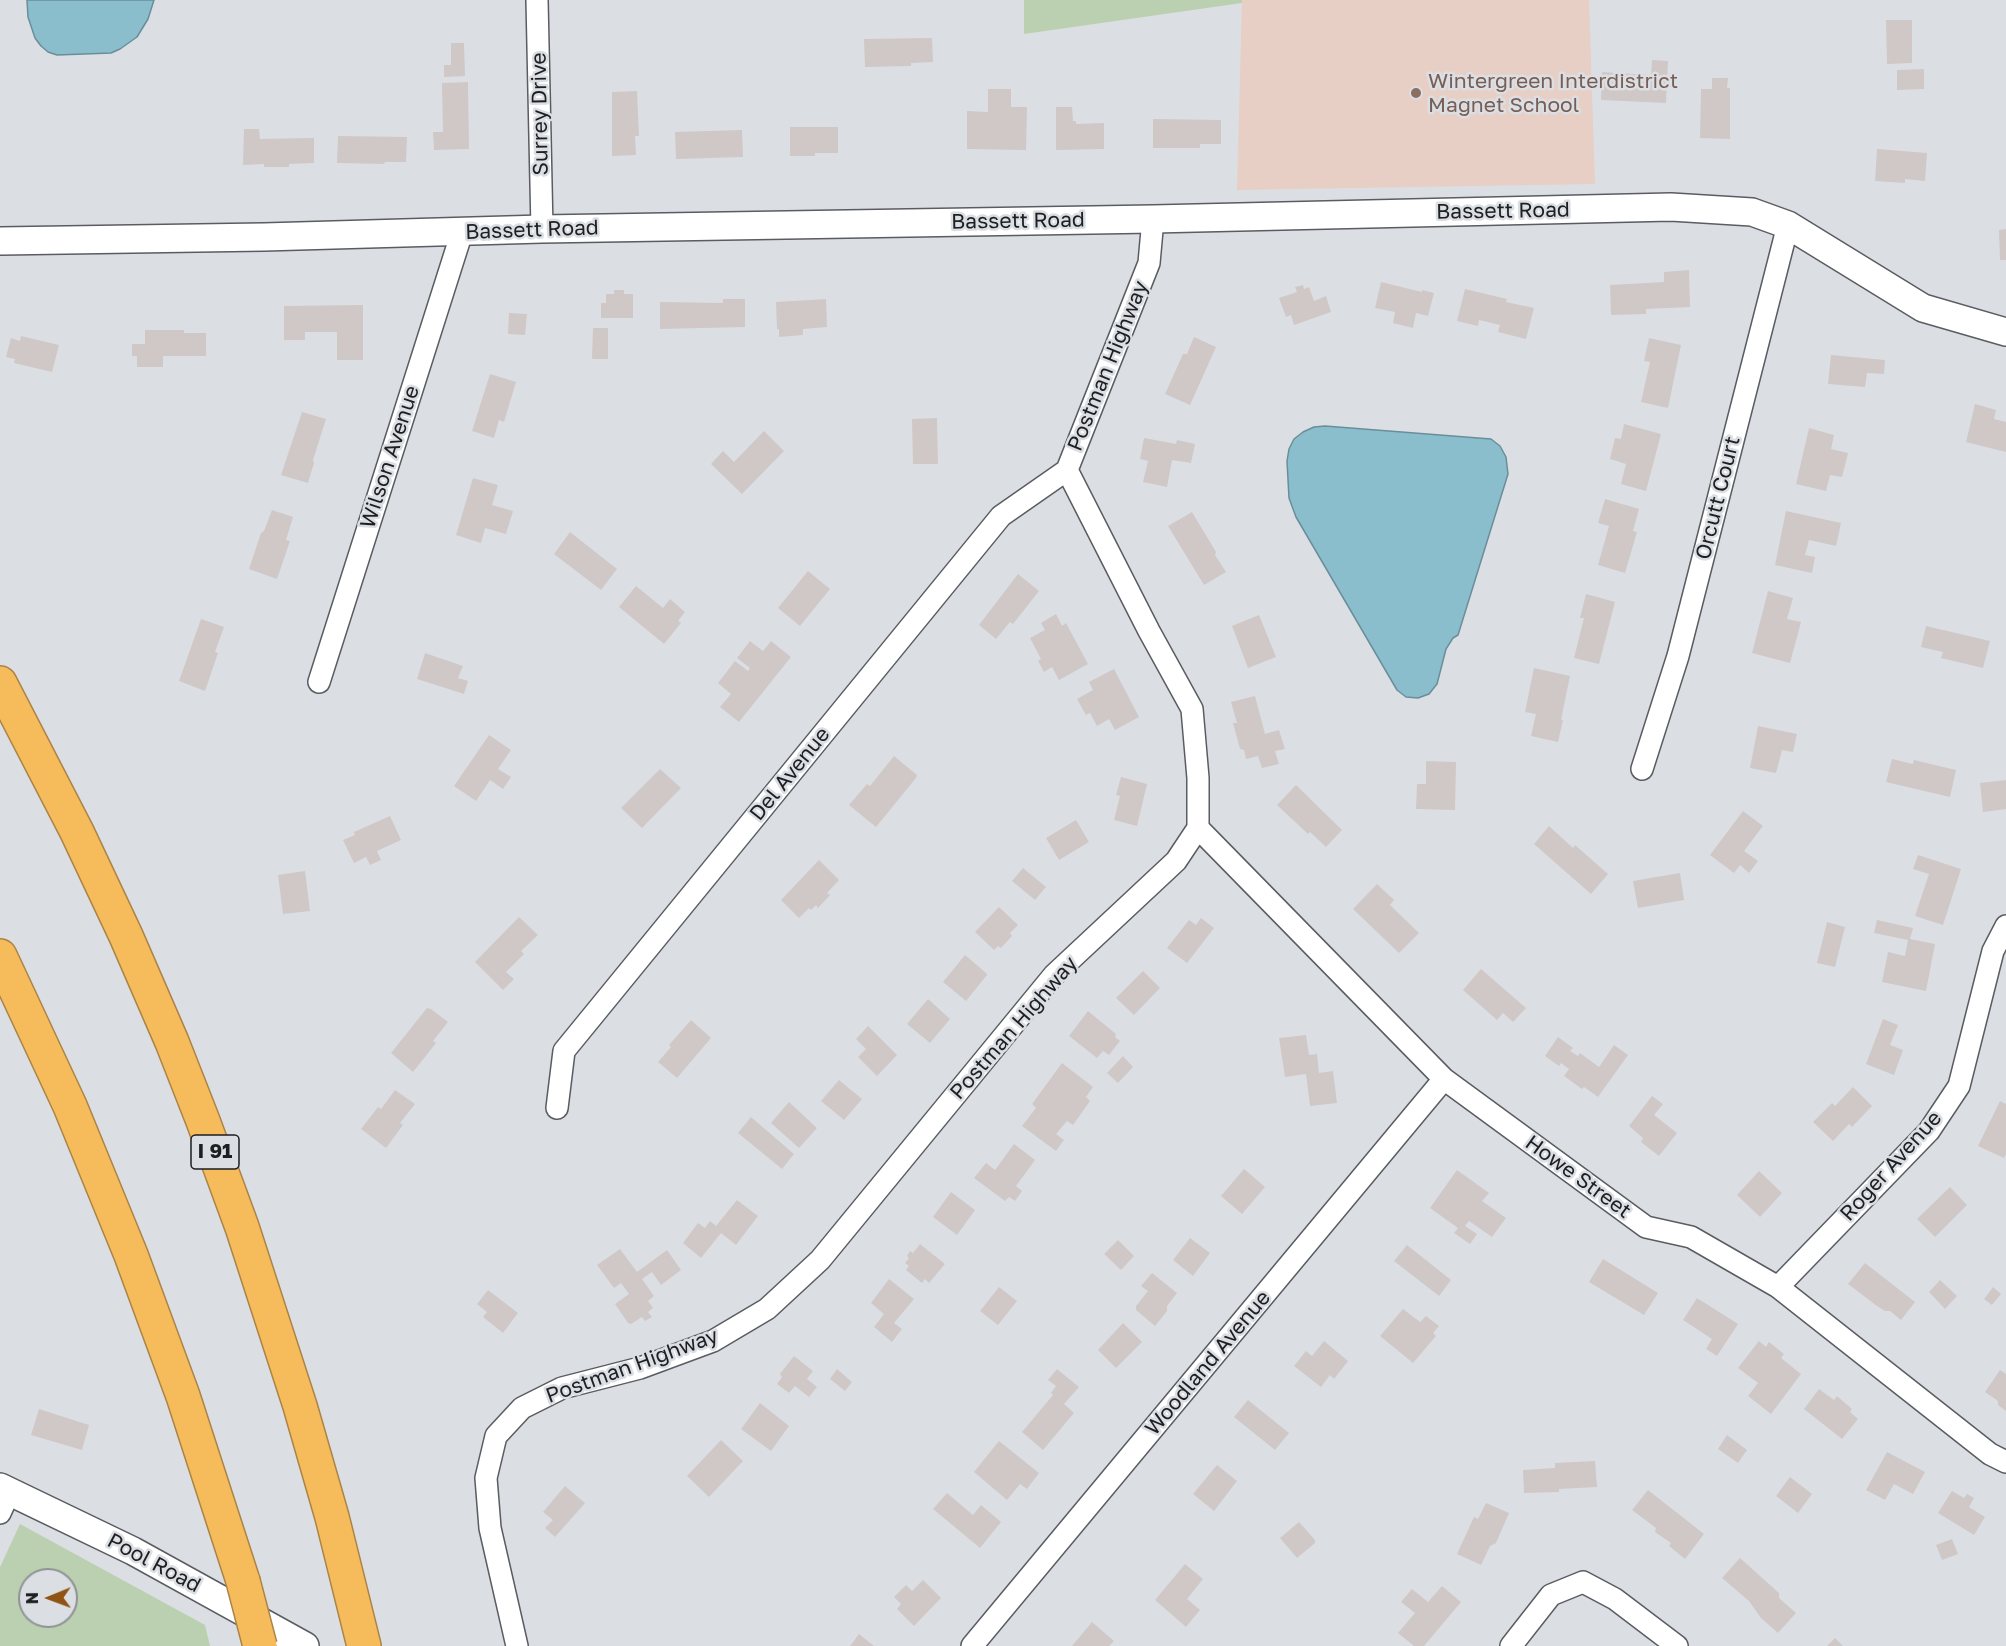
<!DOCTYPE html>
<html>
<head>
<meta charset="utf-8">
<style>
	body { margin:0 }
	#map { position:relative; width:2006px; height:1646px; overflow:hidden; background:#dbdfe4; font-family:"Golos Text",sans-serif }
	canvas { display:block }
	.north { position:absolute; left:18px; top:1568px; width:60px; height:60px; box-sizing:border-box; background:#dbdfe4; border:2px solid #8f9296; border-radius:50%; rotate:269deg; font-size:16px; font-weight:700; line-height:24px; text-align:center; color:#1d1f21 }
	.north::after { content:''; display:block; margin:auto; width:21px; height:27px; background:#8f5314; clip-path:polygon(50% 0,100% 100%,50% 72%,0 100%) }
</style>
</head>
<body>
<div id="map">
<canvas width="2006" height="1646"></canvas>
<div class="north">N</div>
</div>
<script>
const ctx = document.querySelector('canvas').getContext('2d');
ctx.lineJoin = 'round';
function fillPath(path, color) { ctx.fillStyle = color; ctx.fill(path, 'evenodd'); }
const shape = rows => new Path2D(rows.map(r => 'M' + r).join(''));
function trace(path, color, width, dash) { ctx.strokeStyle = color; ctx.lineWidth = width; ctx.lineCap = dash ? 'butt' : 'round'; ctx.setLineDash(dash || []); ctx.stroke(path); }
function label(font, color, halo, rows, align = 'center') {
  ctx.font = font + ' "Golos Text",sans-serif'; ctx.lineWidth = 5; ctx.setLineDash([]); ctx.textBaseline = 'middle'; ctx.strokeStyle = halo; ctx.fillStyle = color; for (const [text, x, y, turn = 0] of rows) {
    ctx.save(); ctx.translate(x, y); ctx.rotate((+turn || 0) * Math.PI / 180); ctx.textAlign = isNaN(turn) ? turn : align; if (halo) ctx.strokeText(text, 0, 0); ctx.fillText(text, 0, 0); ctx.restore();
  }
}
const education = shape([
	[1242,0,1589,0,1595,184,1237,190]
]);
const green = shape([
	[1024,0,1242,0,1242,3,1024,34],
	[20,1524,205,1625,210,1646,0,1646,0,1567],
	[30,1580,66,1580,66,1616,30,1616]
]);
const water = shape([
	[27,0,154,0,148,19,137,37,120,49,111,53,57,55,48,52,41,46,35,38,28,17,27,0],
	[1325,426,1491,439,1500,446,1506,457,1508,474,1458,635,1453,638,1446,649,1437,684,1429,694,1418,698,1406,697,1397,690,1296,517,1289,498,1287,461,1289,449,1294,439,1303,432,1314,427,1325,426]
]);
const building = shape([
	[1886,20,1912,20,1912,63,1887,64],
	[932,38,933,62,911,63,911,66,865,67,864,39],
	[451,43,464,43,465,76,444,77,444,65,451,65],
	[1652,60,1668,61,1666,103,1601,100,1602,72,1651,75],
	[1924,69,1924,89,1897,90,1897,70],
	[1712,78,1728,78,1727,88,1730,88,1730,139,1700,138,1701,89,1712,89],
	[468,82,469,149,434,150,433,132,443,132,442,83],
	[988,89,1011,89,1011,107,1027,107,1026,150,967,149,967,111,988,112],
	[637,91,639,136,635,136,636,155,612,156,612,92],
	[1056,107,1072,107,1073,121,1076,121,1076,124,1104,123,1104,149,1056,150],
	[1153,119,1221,120,1221,144,1200,144,1200,148,1153,148],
	[790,127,838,127,838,153,815,153,815,156,790,156],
	[244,129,259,129,260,139,314,138,314,163,289,164,289,167,264,167,264,164,243,165],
	[742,130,743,157,676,159,675,132],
	[338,136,407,137,406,162,385,162,384,164,337,163],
	[1877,149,1927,153,1925,181,1905,179,1905,183,1875,181],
	[2006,229,2006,260,2000,260,1999,230],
	[1689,270,1690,307,1646,309,1646,314,1611,315,1610,285,1664,282,1664,272],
	[1381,282,1422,292,1422,290,1434,293,1428,316,1416,313,1413,328,1393,323,1395,312,1375,308],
	[1303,285,1304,289,1309,287,1314,301,1326,296,1331,312,1294,325,1291,315,1286,317,1279,298,1297,292,1295,287],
	[1465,289,1507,299,1506,302,1534,308,1526,339,1498,332,1500,325,1479,320,1478,326,1457,321],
	[614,290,624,290,624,294,633,294,633,318,601,318,601,303,606,303,606,294,614,294],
	[723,299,745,299,745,327,660,329,660,302,723,303],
	[826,299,827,327,803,329,803,335,779,337,779,329,777,329,776,302],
	[363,305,363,360,337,360,337,332,305,332,305,340,284,340,284,306],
	[509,313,527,314,525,335,508,334],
	[593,328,608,328,608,359,592,359],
	[145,330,184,330,184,333,206,333,206,356,163,356,163,367,137,367,137,356,132,356,132,344,145,344],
	[21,336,59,345,52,372,14,363,15,359,6,357,11,338,20,341],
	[1194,337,1216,347,1190,405,1165,394,1183,354,1187,354],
	[1649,338,1681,345,1668,408,1641,402,1650,362,1644,361],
	[1831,355,1885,360,1884,374,1867,373,1865,387,1828,384],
	[490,374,516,382,504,422,499,420,494,438,472,431],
	[1975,404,1996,410,1994,419,2006,422,2006,452,1966,442],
	[302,412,326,419,313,460,314,463,308,483,281,475],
	[937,418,938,464,913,464,912,419],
	[1624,424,1661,434,1646,491,1621,484,1626,464,1610,459,1615,438,1621,439],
	[1809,428,1834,435,1831,449,1848,453,1842,477,1830,475,1826,491,1796,484],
	[764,431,784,451,742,494,711,464,723,451,734,462],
	[1144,438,1176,444,1177,440,1195,444,1191,463,1172,460,1167,487,1143,482,1148,461,1140,459],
	[473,478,498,485,492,505,513,511,506,534,485,528,481,543,456,535],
	[1605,499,1639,509,1633,531,1637,532,1625,573,1598,565,1609,526,1598,523],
	[272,510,293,517,286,540,290,541,277,579,249,569,261,533,264,531],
	[1786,511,1841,523,1836,546,1809,540,1805,555,1815,557,1812,573,1775,565],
	[1192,512,1216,552,1215,555,1226,572,1204,585,1168,526],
	[570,532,617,569,601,590,554,554],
	[808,571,830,589,800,626,778,608],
	[1018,574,1039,591,1013,624,1010,622,996,639,979,625],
	[636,586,663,608,670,599,685,612,678,621,681,623,664,644,619,607],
	[1768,591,1793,598,1787,619,1801,622,1790,663,1752,653],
	[1586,594,1615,602,1599,664,1574,658,1584,618,1580,618],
	[1056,614,1062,626,1066,623,1088,664,1059,680,1052,667,1044,672,1038,661,1041,659,1030,638,1045,630,1041,623],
	[1259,615,1276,657,1248,668,1232,626],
	[201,619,224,627,215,652,218,653,205,691,179,681],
	[1926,626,1990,641,1983,668,1941,658,1943,652,1921,647],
	[750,641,763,651,771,641,791,657,739,722,720,707,731,694,718,683,735,661,748,671,750,668,737,658],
	[425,653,463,666,458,678,468,681,464,694,417,679],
	[1534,668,1570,676,1561,720,1563,720,1558,742,1531,736,1536,714,1525,712],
	[1114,669,1139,717,1115,730,1109,719,1097,726,1090,713,1086,715,1077,699,1093,690,1089,682],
	[1255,696,1265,734,1279,730,1285,749,1275,751,1279,764,1262,768,1258,756,1246,759,1244,750,1240,749,1233,723,1237,723,1231,702],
	[1758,726,1797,734,1793,752,1782,750,1776,773,1750,768],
	[489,735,511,750,498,769,511,777,503,789,490,780,476,801,454,786],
	[894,756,917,775,916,778,876,827,849,805,867,784,870,786],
	[1892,759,1913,764,1914,760,1956,770,1950,797,1886,782],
	[1426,761,1456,762,1455,810,1416,809,1417,784,1426,784],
	[660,769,681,788,642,828,621,808],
	[1121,777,1147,784,1137,826,1114,820,1120,796,1116,795],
	[2006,780,2006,809,1983,812,1980,783],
	[1296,785,1342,830,1326,847,1310,832,1308,834,1277,805],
	[1743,811,1763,826,1744,851,1758,861,1749,873,1740,865,1734,873,1710,855],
	[390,816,401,840,377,851,381,860,370,865,366,857,354,863,343,840,355,835,354,832],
	[1076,820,1089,842,1059,860,1046,838],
	[1549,826,1573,848,1575,845,1608,874,1591,894,1534,844],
	[1918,855,1961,869,1943,925,1915,916,1929,874,1913,869],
	[819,860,839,880,827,893,830,895,818,908,816,905,811,910,809,908,799,918,781,900],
	[1023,868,1046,887,1035,900,1012,881],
	[305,871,310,911,283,914,278,875],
	[1680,873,1684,900,1638,908,1633,881],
	[1377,884,1394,900,1390,905,1419,933,1399,953,1353,909],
	[999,907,1018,925,1010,933,1012,936,1001,948,998,946,994,950,975,932],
	[519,917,538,935,521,951,524,954,506,972,514,979,503,990,475,962],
	[1201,918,1214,928,1187,963,1167,948,1189,920,1196,925],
	[1877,920,1913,928,1910,939,1935,944,1926,991,1882,982,1888,952,1905,956,1908,940,1874,933],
	[1827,922,1845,927,1835,967,1817,963],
	[965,955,986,973,987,975,966,1001,943,982],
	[1481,969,1526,1008,1513,1022,1503,1013,1497,1020,1463,990],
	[1143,971,1160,988,1134,1015,1116,998],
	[928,999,950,1019,930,1043,907,1024],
	[427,1008,431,1009,448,1022,433,1041,436,1043,413,1072,391,1053],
	[1088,1011,1116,1034,1115,1037,1120,1041,1109,1055,1103,1051,1097,1058,1069,1036],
	[1883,1019,1898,1025,1890,1045,1903,1050,1894,1075,1866,1064],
	[691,1020,711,1038,677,1078,658,1062,671,1047,669,1045],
	[868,1026,897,1055,877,1076,858,1057,866,1049,856,1039],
	[1306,1035,1309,1055,1317,1054,1319,1073,1333,1071,1337,1103,1310,1106,1306,1074,1285,1077,1279,1038],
	[1558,1037,1573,1048,1570,1051,1578,1056,1580,1053,1599,1067,1614,1045,1628,1055,1598,1097,1584,1087,1582,1089,1564,1076,1569,1069,1561,1063,1559,1066,1545,1056],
	[1123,1056,1133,1067,1118,1083,1107,1073],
	[1062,1063,1093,1087,1086,1097,1090,1101,1073,1125,1067,1121,1056,1134,1064,1140,1056,1151,1022,1126,1036,1108,1032,1104],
	[839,1080,862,1099,844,1120,821,1101],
	[1853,1087,1872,1106,1852,1127,1849,1124,1833,1141,1813,1122,1832,1103,1835,1106],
	[395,1090,415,1104,400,1123,403,1125,386,1148,361,1129,378,1107,381,1109],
	[1652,1096,1663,1104,1654,1115,1677,1133,1659,1156,1641,1142,1643,1138,1629,1126],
	[2000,1101,2006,1104,2006,1154,2004,1158,1978,1146],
	[789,1102,817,1128,799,1148,771,1123],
	[751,1117,794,1154,782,1169,738,1133],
	[1014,1144,1035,1160,1016,1186,1022,1191,1015,1201,1009,1197,1005,1201,974,1178,986,1163,995,1170],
	[1244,1169,1265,1187,1242,1214,1221,1196],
	[1457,1170,1489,1193,1482,1201,1506,1218,1492,1237,1469,1221,1465,1226,1477,1234,1470,1244,1454,1233,1458,1228,1430,1208],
	[1759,1171,1782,1193,1760,1217,1737,1195],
	[1950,1187,1967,1205,1935,1237,1917,1219],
	[951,1192,975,1210,957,1235,933,1217],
	[737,1200,758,1216,736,1245,721,1233,701,1258,683,1243,698,1223,705,1228,710,1221,716,1226],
	[1190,1238,1210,1253,1193,1276,1173,1260],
	[1118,1240,1134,1256,1121,1270,1104,1254],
	[920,1244,945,1264,929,1283,925,1279,922,1283,906,1270,909,1266,905,1263,909,1258,907,1256,910,1251,913,1253],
	[1407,1245,1451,1280,1439,1296,1394,1261],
	[620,1249,637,1272,667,1250,681,1270,661,1285,652,1272,642,1279,654,1296,648,1301,653,1308,648,1312,652,1317,645,1321,642,1317,631,1324,628,1323,615,1304,629,1294,621,1283,614,1288,597,1265],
	[1603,1259,1658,1293,1644,1315,1589,1282],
	[1865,1263,1915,1302,1901,1320,1890,1311,1885,1311,1877,1306,1848,1284],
	[1152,1273,1177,1293,1167,1306,1167,1311,1155,1326,1136,1310,1136,1306,1148,1291,1141,1286],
	[889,1279,914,1299,894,1323,902,1329,892,1342,874,1327,884,1314,871,1303],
	[1940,1280,1957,1296,1945,1309,1929,1292],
	[999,1287,1017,1301,998,1325,980,1311],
	[1993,1287,2001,1294,1992,1305,1984,1299],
	[488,1290,518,1313,503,1333,483,1317,487,1312,477,1304],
	[1697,1298,1738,1324,1717,1356,1706,1349,1712,1339,1683,1320],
	[1403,1309,1420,1322,1426,1316,1439,1326,1433,1333,1436,1336,1413,1363,1380,1336],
	[1123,1323,1142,1342,1116,1368,1098,1350],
	[1324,1341,1348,1361,1334,1379,1330,1375,1321,1387,1294,1366,1306,1351,1312,1356],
	[1759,1341,1766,1347,1769,1342,1784,1354,1781,1358,1801,1374,1771,1414,1748,1396,1758,1383,1738,1368],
	[794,1356,813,1371,807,1379,817,1387,809,1397,795,1386,789,1393,777,1384,782,1377,780,1374],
	[837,1369,852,1382,845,1391,830,1379],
	[1057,1369,1079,1387,1064,1404,1074,1413,1043,1450,1022,1432,1053,1395,1051,1393,1056,1386,1048,1380],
	[2000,1370,2006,1374,2006,1411,1998,1405,1998,1401,1985,1392],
	[1819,1389,1834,1400,1837,1396,1852,1409,1850,1412,1858,1419,1842,1439,1804,1409],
	[1248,1400,1289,1433,1275,1450,1234,1417],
	[760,1403,789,1426,771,1451,741,1429],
	[39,1409,89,1425,82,1450,31,1435],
	[1727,1435,1747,1450,1738,1463,1718,1449],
	[721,1440,743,1461,709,1497,687,1476],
	[999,1441,1039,1473,1027,1489,1020,1484,1007,1500,974,1472],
	[1887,1452,1925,1472,1913,1494,1894,1484,1885,1500,1866,1490],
	[1595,1461,1597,1487,1559,1489,1559,1492,1524,1493,1523,1470,1555,1468,1555,1463],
	[1217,1465,1237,1481,1214,1511,1193,1494],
	[1790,1477,1812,1494,1798,1513,1776,1496],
	[565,1486,585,1503,555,1537,545,1528,553,1520,543,1512],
	[1648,1490,1704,1534,1685,1559,1669,1546,1671,1543,1655,1532,1656,1528,1632,1510],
	[1952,1491,1964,1498,1967,1494,1974,1498,1969,1507,1985,1517,1974,1535,1938,1513],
	[947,1493,973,1515,981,1505,1001,1522,980,1548,933,1509],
	[1486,1503,1509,1513,1496,1543,1490,1546,1481,1565,1457,1554,1474,1517,1478,1519],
	[1299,1522,1315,1540,1315,1543,1297,1558,1280,1538],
	[1952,1539,1958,1554,1942,1560,1936,1545],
	[1740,1558,1779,1593,1779,1598,1796,1613,1778,1633,1761,1618,1749,1601,1722,1578],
	[1185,1564,1203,1579,1187,1599,1200,1610,1186,1627,1155,1600],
	[923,1580,941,1598,914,1626,897,1609,901,1604,894,1597,906,1585,912,1591],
	[1442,1586,1461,1602,1424,1646,1414,1646,1398,1633,1415,1613,1401,1602,1412,1589,1428,1602],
	[1092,1622,1114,1641,1109,1646,1072,1646],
	[859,1634,874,1646,850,1646],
	[1835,1638,1843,1646,1827,1646]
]);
const minor = shape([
	[537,0,542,229],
	[319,682,462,232],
	[1642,769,1678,656,1788,225],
	[1198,828,1444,1079,1646,1227,1691,1237,1778,1287,1990,1454,2006,1462],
	[557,1108,564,1051,1001,516,1067,470],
	[1778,1287,1929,1131,1959,1086,1993,951,2006,926],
	[0,1513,10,1491],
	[517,1646,490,1528,486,1478,496,1436,522,1408,562,1388,640,1368,713,1341,767,1309,820,1260,1054,975,1176,861,1198,828,1198,778,1192,709,1149,631,1067,470,1149,263,1153,219],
	[972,1646,1444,1079],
	[1511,1646,1551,1595,1583,1582,1615,1599,1677,1646]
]);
const tertiary = shape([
	[0,241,264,237,542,229,1153,219,1671,207,1752,212,1788,225,1923,308,2006,332],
	[0,1487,133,1551,305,1646]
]);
const motorway = shape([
	[0,683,77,832,126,936,172,1042,203,1121,242,1227,300,1406,332,1517,364,1646],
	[0,956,70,1106,131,1255,183,1396,243,1581]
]);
const motorwayBridge = shape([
	[243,1581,260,1646]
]);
const markers = [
	[1416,93,6,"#8d6e63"]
];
const shields = [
	[215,1152,48]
];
const shieldNames = [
	["I 91",215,1152]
];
const educationNames = [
	["Wintergreen Interdistrict",1428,81],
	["Magnet School",1428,105]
];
const streetNames = [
	["Surrey Drive",540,114,-91],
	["Bassett Road",1503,211,-1],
	["Bassett Road",1018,221,-1],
	["Bassett Road",532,230,-2],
	["Postman Highway",1108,366,-68],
	["Wilson Avenue",390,457,-72],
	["Orcutt Court",1718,498,-76],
	["Del Avenue",790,774,-51],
	["Postman Highway",1014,1028,-49],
	["Roger Avenue",1891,1166,-48],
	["Howe Street",1578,1177,36],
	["Woodland Avenue",1208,1363,-50],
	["Postman Highway",632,1366,-20],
	["Pool Road",154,1563,28]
];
fillPath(education, '#e7cfc5');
fillPath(green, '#bbd0b0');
fillPath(water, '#8bbecc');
trace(water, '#6a8e99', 1.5);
fillPath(building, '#cfc8c7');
trace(minor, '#595c61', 24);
trace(tertiary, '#595c61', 30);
trace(motorway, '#aa8447', 36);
trace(minor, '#fff', 21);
trace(tertiary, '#fff', 27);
trace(motorway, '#f6bb5b', 33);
trace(motorwayBridge, '#aa8447', 36, []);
trace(motorwayBridge, '#f6bb5b', 33);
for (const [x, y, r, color] of markers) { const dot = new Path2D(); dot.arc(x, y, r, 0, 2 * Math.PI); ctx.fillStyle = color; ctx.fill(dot); trace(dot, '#dbdfe4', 2); }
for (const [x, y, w] of shields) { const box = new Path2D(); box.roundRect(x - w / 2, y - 17, w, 34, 4.5); ctx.fillStyle = '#dbdfe4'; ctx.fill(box); trace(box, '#1d1f21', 1.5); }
label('bold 20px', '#1d1f21', null, shieldNames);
label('21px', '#785e54', '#dbdfe4', educationNames, 'left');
label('21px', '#1d1f21', '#dbdfe4', streetNames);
</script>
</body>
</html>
